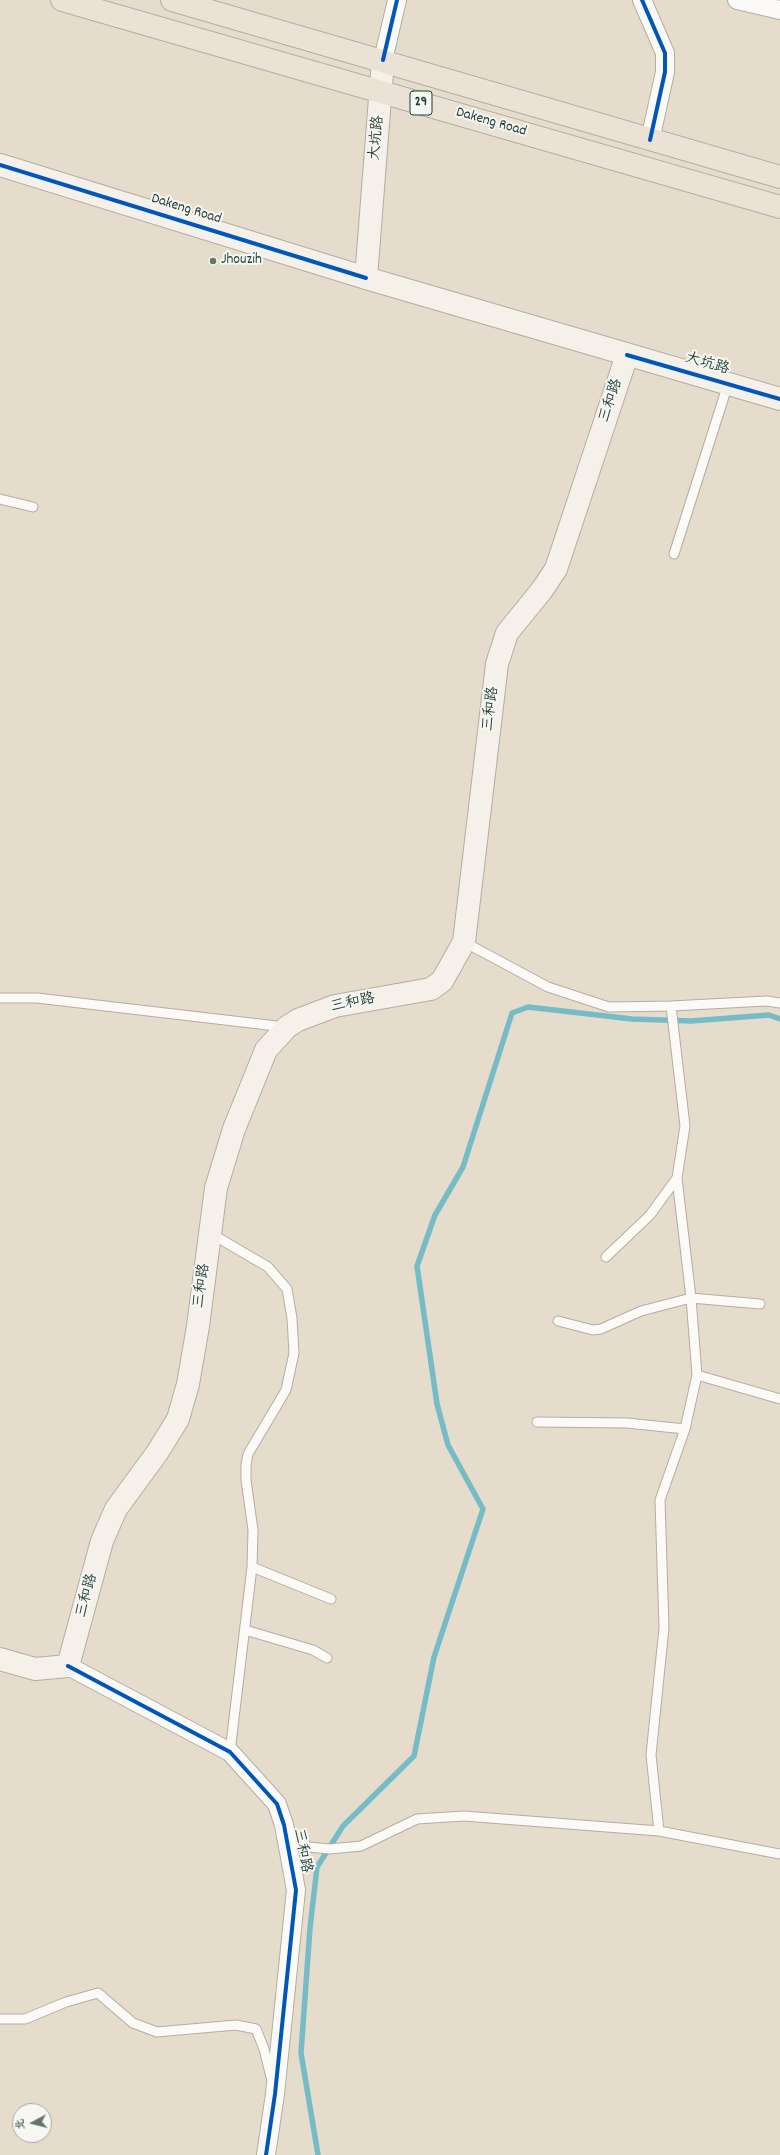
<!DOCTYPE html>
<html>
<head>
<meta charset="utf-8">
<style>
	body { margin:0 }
	#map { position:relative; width:780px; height:2155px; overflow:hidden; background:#e6dccc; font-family:Dekko,"LXGW WenKai TC",sans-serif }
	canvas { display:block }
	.north { position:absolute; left:12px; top:2103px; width:40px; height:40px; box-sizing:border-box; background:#f6f6f2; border:1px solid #a0aca6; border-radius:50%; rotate:263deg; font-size:11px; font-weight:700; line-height:16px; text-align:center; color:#1f3d34 }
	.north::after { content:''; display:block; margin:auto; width:14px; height:18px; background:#657569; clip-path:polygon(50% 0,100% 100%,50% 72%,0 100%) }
</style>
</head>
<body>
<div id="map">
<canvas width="780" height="2155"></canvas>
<div class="north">北</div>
</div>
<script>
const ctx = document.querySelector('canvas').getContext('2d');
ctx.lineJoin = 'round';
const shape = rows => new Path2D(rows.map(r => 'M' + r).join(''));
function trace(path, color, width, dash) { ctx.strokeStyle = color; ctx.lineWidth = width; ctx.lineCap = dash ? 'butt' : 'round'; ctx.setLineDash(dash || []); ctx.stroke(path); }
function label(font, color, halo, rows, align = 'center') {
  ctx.font = font + ' Dekko,"LXGW WenKai TC",sans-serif'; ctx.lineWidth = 4; ctx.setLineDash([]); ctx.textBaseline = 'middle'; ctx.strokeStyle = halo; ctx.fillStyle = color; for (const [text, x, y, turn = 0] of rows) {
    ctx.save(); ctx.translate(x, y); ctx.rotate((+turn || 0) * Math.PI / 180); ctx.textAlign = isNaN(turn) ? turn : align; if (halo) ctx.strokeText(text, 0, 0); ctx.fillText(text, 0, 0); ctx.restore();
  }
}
const stream = shape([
	[318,2155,301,2053,310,1928,317,1867,343,1826,414,1756,434,1657,483,1509,448,1445,437,1404,417,1266,435,1215,463,1167,512,1013,528,1007,632,1019,691,1021,769,1015,780,1019]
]);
const lane = shape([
	[0,499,33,507],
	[674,554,728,384],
	[464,942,548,987,609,1007,671,1006,767,1001,780,1003],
	[0,998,37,998,285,1027],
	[210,1233,268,1267,287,1289,292,1318,294,1353,286,1390,248,1454,246,1465,246,1480,253,1530,252,1567,230,1752],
	[606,1257,650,1215,677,1178],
	[558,1321,593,1330,601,1329,641,1311,691,1298,760,1304],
	[697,1375,780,1399],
	[537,1422,627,1423,685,1429],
	[252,1567,331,1599],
	[245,1630,313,1650,327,1658],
	[287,1828,308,1847,330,1849,361,1846,417,1819,464,1816,659,1831,780,1854],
	[659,1831,651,1755,664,1628,660,1500,685,1429,697,1375,691,1298,677,1178,685,1126,671,1006],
	[0,2019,25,2019,66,2002,98,1993,133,2023,157,2032,236,2025,256,2029,264,2049,271,2077]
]);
const street = shape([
	[642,0,665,53,665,72,650,140],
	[737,0,780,10],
	[383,60,397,0],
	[68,1666,230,1752,277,1804,284,1825,296,1890,275,2094,266,2155]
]);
const secondary = shape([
	[0,165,366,278,780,399],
	[366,278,383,60],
	[0,1659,35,1669,68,1666,102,1541,116,1509,157,1453,178,1419,188,1384,198,1326,216,1188,234,1129,266,1050,287,1027,298,1020,335,1006,431,989,442,981,464,942,497,664,507,633,542,590,556,569,627,355]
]);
const primary = shape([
	[62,0,780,207],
	[172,0,780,177]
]);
const cycleway = shape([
	[642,0,665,53,665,72,650,140],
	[383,60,397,0],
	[0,165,366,278],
	[627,355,780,399],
	[68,1666,230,1752,277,1804,284,1825,296,1890,275,2094,266,2155]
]);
const markers = [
	[213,261,4,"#657569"]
];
const shields = [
	[421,103,22]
];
const shieldNames = [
	["29",421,103]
];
const streetNames = [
	["Dakeng Road",491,123,16],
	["大坑路",378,138,-85],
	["Dakeng Road",186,210,17],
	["大坑路",707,365,16],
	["三和路",612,401,-72],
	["三和路",492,709,-83],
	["三和路",353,1004,-12],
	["三和路",203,1286,-82],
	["三和路",88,1596,-75],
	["三和路",301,1851,79]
];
const poiNames = [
	["Jhouzih",221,261]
];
trace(stream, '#75bcc7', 5.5);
trace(lane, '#b1aea3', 11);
trace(street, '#b1aea3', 20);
trace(secondary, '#b1aea3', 24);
trace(primary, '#b1aea3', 24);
trace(lane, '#fbfaf7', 9);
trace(street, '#fbfaf7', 18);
trace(secondary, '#f5f0ea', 22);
trace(primary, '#ebe2d6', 22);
trace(cycleway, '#0057b8', 4);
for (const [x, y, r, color] of markers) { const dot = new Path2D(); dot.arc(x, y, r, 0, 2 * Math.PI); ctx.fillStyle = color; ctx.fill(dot); trace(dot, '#f6f6f2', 1.5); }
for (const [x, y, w] of shields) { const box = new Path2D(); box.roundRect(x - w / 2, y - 12, w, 24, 3); ctx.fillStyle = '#f6f6f2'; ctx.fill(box); trace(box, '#1f3d34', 1); }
label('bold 14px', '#1f3d34', null, shieldNames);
label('15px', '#1f3d34', '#f6f6f2', streetNames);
label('15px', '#1f3d34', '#f6f6f2', poiNames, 'left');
</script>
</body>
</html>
